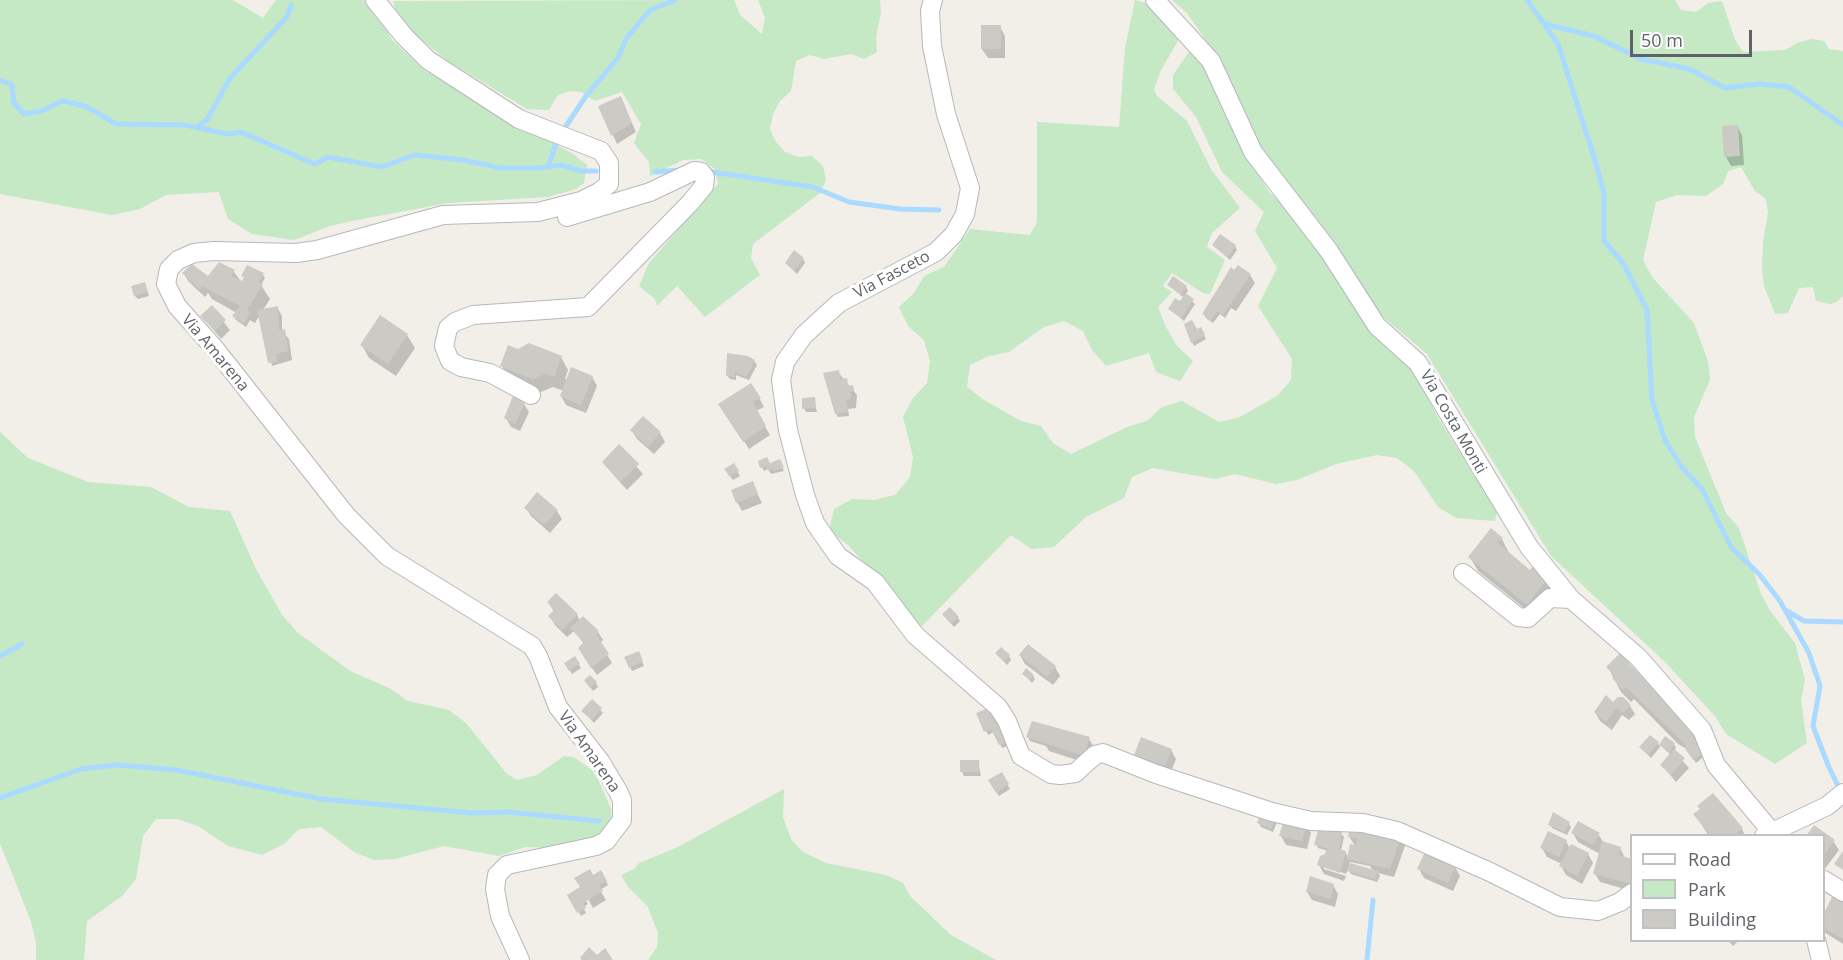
<!DOCTYPE html>
<html>
<head>
<meta charset="utf-8">
<style>
	body { margin:0 }
	#map { position:relative; width:1843px; height:960px; overflow:hidden; background:#f1efe8; font-family:"Open Sans",sans-serif }
	canvas { display:block }
	.legend { position:absolute; left:1630px; top:834px; width:195px; height:108px; box-sizing:border-box; background:#fff; border:2px solid #bfc1c3; margin:0; padding:8px 10px; list-style:none; font-size:18px; color:#5f6368 }
	.legend li { display:flex; align-items:center; gap:12px; height:30px }
	.legend b { width:30px; border:2px solid #bfc1c3 }
	.scale { position:absolute; left:1630px; top:30px; width:122px; height:27px; box-sizing:border-box; border:3px solid #5f6368; border-top:0; padding-left:8px; font-size:18px; line-height:21px; white-space:nowrap; color:#5f6368; -webkit-text-stroke:4px #fff; paint-order:stroke }
</style>
</head>
<body>
<div id="map">
<canvas width="1843" height="960"></canvas>
<ul class="legend">
<li><b style="height:8px;background:#fff"></b>Road</li>
<li><b style="height:16px;background:#c5e8c5"></b>Park</li>
<li><b style="height:16px;background:#cccac5"></b>Building</li>
</ul>
<div class="scale">50 m</div>
</div>
<script>
const ctx = document.querySelector('canvas').getContext('2d');
ctx.lineJoin = 'round';
function fillPath(path, color) { ctx.fillStyle = color; ctx.fill(path, 'evenodd'); }
const shape = rows => new Path2D(rows.map(r => 'M' + r).join(''));
function trace(path, color, width, dash) { ctx.strokeStyle = color; ctx.lineWidth = width; ctx.lineCap = dash ? 'butt' : 'round'; ctx.setLineDash(dash || []); ctx.stroke(path); }
function label(font, color, halo, rows, align = 'center') {
  ctx.font = font + ' "Open Sans",sans-serif'; ctx.lineWidth = 6; ctx.setLineDash([]); ctx.textBaseline = 'middle'; ctx.strokeStyle = halo; ctx.fillStyle = color; for (const [text, x, y, turn = 0] of rows) {
    ctx.save(); ctx.translate(x, y); ctx.rotate((+turn || 0) * Math.PI / 180); ctx.textAlign = isNaN(turn) ? turn : align; if (halo) ctx.strokeText(text, 0, 0); ctx.fillText(text, 0, 0); ctx.restore();
  }
}
const green = shape([
	[0,0,233,0,263,18,276,0,364,0,378,14,392,40,425,71,573,154,587,165,584,183,576,189,548,197,448,203,357,220,330,226,294,240,252,234,228,219,219,192,166,195,140,209,112,215,0,194],
	[734,0,740,15,762,34,765,18,758,0,880,0,881,12,876,38,877,52,864,59,851,54,824,59,810,55,796,61,791,91,780,101,773,114,770,129,776,142,785,152,798,157,812,156,823,166,826,180,820,193,753,244,751,258,760,275,705,317,677,286,657,306,655,299,639,286,649,263,718,184,715,169,701,159,683,160,650,176,649,162,634,143,641,124,622,92,595,101,581,92,570,91,558,95,549,110,527,109,448,61,417,36,396,13,393,1],
	[1135,0,1155,6,1179,39,1161,70,1154,90,1157,96,1187,121,1211,169,1240,208,1212,233,1207,247,1225,260,1210,294,1203,293,1172,273,1163,286,1172,292,1158,307,1166,327,1177,346,1193,361,1180,381,1156,372,1149,353,1106,366,1092,350,1083,331,1064,321,1044,327,1009,352,989,356,970,365,967,387,984,400,1021,421,1041,426,1053,443,1071,454,1127,427,1147,421,1162,407,1182,401,1219,422,1240,417,1277,396,1291,380,1292,359,1258,306,1277,268,1255,231,1264,212,1222,172,1196,117,1173,89,1173,75,1191,49,1208,66,1254,167,1269,192,1292,213,1308,234,1385,346,1415,373,1438,418,1497,511,1495,521,1456,518,1438,507,1414,471,1397,458,1377,455,1336,464,1297,480,1276,484,1235,474,1215,479,1153,468,1132,477,1124,498,1086,517,1054,547,1031,549,1011,535,921,627,849,546,829,530,834,509,852,499,874,500,895,495,910,477,913,457,903,417,913,398,927,383,930,361,924,340,908,326,899,307,914,293,924,276,944,267,970,229,1030,235,1037,222,1037,122,1119,127,1125,48],
	[1172,0,1675,0,1681,10,1696,12,1708,3,1722,1,1735,40,1743,52,1785,50,1797,43,1811,39,1824,41,1829,49,1843,51,1843,296,1837,302,1830,304,1816,301,1813,287,1799,288,1788,313,1775,314,1764,286,1762,271,1763,242,1768,213,1766,199,1755,191,1741,167,1728,171,1723,184,1706,196,1677,195,1656,202,1643,260,1652,277,1694,323,1708,361,1710,380,1694,417,1695,437,1726,513,1739,528,1761,594,1771,612,1795,643,1805,680,1801,700,1807,743,1775,764,1726,734,1715,716,1663,660,1551,556,1427,354,1383,317,1308,208,1277,178,1260,154,1218,58,1187,13],
	[0,432,28,458,88,482,151,487,189,507,230,511,256,569,282,615,297,632,350,671,389,688,408,701,449,710,466,723,507,774,517,780,537,775,564,756,574,757,592,770,598,779,611,809,611,819,606,829,588,840,555,848,525,847,499,856,444,846,395,859,374,860,354,852,321,827,299,829,284,844,262,855,228,846,198,826,177,819,156,819,143,836,136,879,122,896,87,921,84,960,36,960,36,942,31,922,0,843],
	[784,789,783,817,791,839,803,852,826,863,886,875,903,883,910,896,951,935,996,960,648,960,657,947,658,933,648,907,628,887,621,875,634,869,639,863,676,848]
]);
const shadow = shape([
	[1000,27,1005,36,1005,58,988,58,982,49],
	[600,107,625,107,636,132,617,144],
	[1737,126,1742,135,1744,165,1731,166,1726,157],
	[1213,245,1235,246,1237,250,1230,260],
	[803,259,805,263,797,274,786,263],
	[234,272,242,283,245,279,243,276,262,274,265,278,261,285,270,299,263,310,277,307,282,316,282,331,289,339,292,360,272,366,260,315,255,323,250,320,246,327,236,320,234,316,237,313,212,299,208,293,205,297,189,282,184,274,207,277],
	[1250,275,1255,283,1236,311,1231,308,1225,318,1220,314,1213,323,1206,318,1204,314],
	[145,284,149,296,138,299,135,296],
	[1169,285,1186,287,1188,291,1185,295,1195,304,1184,321,1170,309,1184,298],
	[212,307,230,330,221,339,202,316],
	[1200,329,1206,339,1194,346,1192,342],
	[407,335,415,348,396,376,369,358,362,345],
	[561,357,568,370,565,379,592,377,597,386,586,413,566,405,561,396,564,391,553,387,541,392,510,380,502,366],
	[754,361,757,365,749,380,736,375,736,380,730,379,727,375],
	[838,372,857,395,856,408,848,409,849,416,838,417,836,414],
	[755,390,764,407,756,411,770,435,749,449,720,404],
	[814,399,817,412,806,412,804,408],
	[524,404,529,412,520,431,511,427,506,418],
	[632,431,660,433,665,442,654,454,637,439],
	[619,447,643,474,627,490,603,463],
	[779,461,784,471,771,474,768,469,764,471,762,467],
	[734,465,740,476,733,480,726,470],
	[752,483,762,503,742,511,737,502],
	[526,508,557,511,562,519,550,533,531,516],
	[1502,539,1509,553,1530,572,1535,566,1555,592,1535,617,1478,571,1470,557],
	[549,603,577,615,580,621,598,632,603,640,600,643,612,663,597,675,584,657,584,644,574,631,567,637,555,625,550,617,554,612],
	[946,618,958,618,960,621,954,627],
	[997,654,1009,656,1011,660,1007,665],
	[1020,655,1055,667,1060,676,1053,685,1025,664],
	[640,657,644,666,632,671,630,667],
	[575,658,581,668,572,674,566,664],
	[1608,667,1705,756,1696,763,1687,749,1678,744,1634,699,1631,702,1621,692],
	[1024,674,1033,676,1035,679,1032,683],
	[596,683,598,687,593,691,588,684],
	[592,701,603,713,594,723,583,711],
	[1613,704,1630,706,1635,714,1629,720,1622,715,1612,730,1600,721,1595,712],
	[978,714,1012,744,1002,748,994,732,988,735],
	[1049,726,1089,739,1094,747,1089,764,1049,751,1046,746,1030,741,1028,737,1048,730],
	[1666,738,1674,744,1676,748,1674,751,1689,768,1676,782,1662,765,1671,755,1661,746,1651,758,1641,748,1658,743,1660,747],
	[1142,739,1171,750,1176,759,1170,774,1141,764,1136,755],
	[978,761,981,776,964,776,962,772],
	[1001,774,1010,789,999,796,990,781],
	[1701,809,1742,829,1745,836,1709,836,1695,815],
	[1554,814,1569,824,1571,827,1567,835,1552,828,1550,824],
	[1275,818,1277,822,1273,832,1261,827,1259,823],
	[1306,825,1311,833,1307,849,1286,845,1281,836],
	[1814,827,1833,841,1839,850,1824,870,1824,836],
	[1341,833,1344,837,1341,851,1345,852,1349,858,1355,846,1349,836,1400,837,1405,846,1394,877,1378,873,1380,876,1377,882,1351,874,1348,869,1346,874,1324,866,1324,869,1346,876,1344,881,1324,874,1319,865,1328,851,1318,848,1316,844],
	[1350,862,1370,866,1373,871,1349,865],
	[1573,833,1598,834,1604,843,1620,848,1625,858,1632,860,1632,891,1600,882,1595,874,1600,854,1578,842],
	[1566,841,1570,849,1588,854,1593,863,1582,884,1566,875,1561,866,1562,864,1547,857,1542,848],
	[1455,867,1460,876,1453,891,1424,878,1419,869],
	[601,872,608,885,600,890,606,900,593,908,587,897,584,898,588,904,583,907,586,913,581,916,569,895],
	[1333,885,1338,894,1335,907,1312,900,1307,892],
	[1836,893,1843,898,1843,944,1824,932,1824,916],
	[1728,940,1739,940,1733,946]
]);
const stream = shape([
	[1527,0,1558,44,1594,157,1604,193,1604,241,1623,263,1647,310,1652,400,1665,440,1680,465,1702,489,1731,547,1759,574,1780,601,1809,653,1820,686,1813,726,1828,765,1841,792],
	[1545,24,1594,36,1641,59,1689,69,1725,88,1760,84,1789,87,1843,125],
	[0,80,12,85,14,103,24,114,42,111,62,101,85,106,116,124,185,125,228,134,241,132,315,164,328,157,382,167,415,155,463,160,500,168,539,168,561,165,581,171,596,171],
	[198,126,207,120,230,78,287,17,291,5],
	[548,167,558,138,586,96,618,58,626,39,650,10,675,0],
	[706,171,813,187,849,202,900,209,939,210],
	[655,172,679,170],
	[1787,611,1804,621,1843,622],
	[0,656,22,644],
	[0,798,81,769,117,765,177,770,321,799,472,813,508,812,599,821],
	[1367,960,1373,900]
]);
const building = shape([
	[981,25,1001,25,1001,49,981,49],
	[621,96,632,123,611,136,598,106],
	[1738,125,1740,156,1724,157,1722,126],
	[1220,234,1236,245,1228,257,1212,245],
	[794,250,804,258,794,271,785,263],
	[219,262,235,270,231,276,242,281,244,277,241,276,247,265,264,273,259,282,263,284,247,310,250,312,244,324,232,316,240,306,202,286,200,290,182,273,192,264,208,276],
	[1238,265,1251,274,1223,315,1217,311,1211,320,1202,314,1231,267,1234,270],
	[1173,276,1187,286,1181,295,1167,285],
	[145,282,148,292,134,296,131,286],
	[1185,293,1194,299,1181,318,1168,309,1175,298,1180,301],
	[212,305,226,320,215,331,200,316],
	[278,306,279,330,285,329,288,351,276,354,277,362,268,363,257,310],
	[380,315,408,334,388,364,360,345],
	[1192,320,1197,329,1201,327,1205,335,1191,343,1184,324],
	[529,343,562,356,554,377,545,374,533,379,500,366,508,345,518,349],
	[727,353,748,356,755,360,746,377,735,372,735,377,726,376],
	[571,367,593,376,581,405,560,396],
	[839,370,840,379,847,378,848,386,853,385,854,391,850,392,851,399,846,400,848,412,835,414,823,373],
	[751,383,761,398,753,402,766,426,743,442,718,404],
	[513,396,525,402,515,424,504,418],
	[815,397,816,408,802,409,802,398],
	[643,416,661,432,648,447,630,430],
	[619,444,639,464,621,482,602,462],
	[767,457,770,463,780,459,784,467,773,471,773,468,768,471,766,466,760,468,758,461],
	[734,463,739,471,730,477,724,469],
	[753,481,758,494,736,503,731,490],
	[537,492,558,510,544,525,524,508],
	[1491,528,1503,538,1498,543,1530,570,1535,564,1548,578,1527,605,1468,557],
	[556,593,578,614,562,630,548,616,554,610,547,602],
	[950,607,959,617,951,624,942,614],
	[583,616,599,631,596,634,609,654,591,668,578,648,584,642,570,628],
	[1028,644,1056,666,1047,677,1019,655],
	[1001,647,1010,655,1004,662,995,653],
	[639,651,643,661,629,668,624,657],
	[1620,653,1695,734,1704,752,1693,760,1686,750,1685,744,1626,687,1623,690,1612,678,1615,676,1606,667],
	[575,656,580,664,569,671,564,663],
	[1026,668,1034,675,1030,680,1022,674],
	[590,675,597,682,590,688,584,680],
	[1606,695,1613,702,1618,697,1623,697,1631,705,1623,713,1617,708,1606,722,1594,712],
	[592,699,602,708,592,720,581,711],
	[991,707,1012,740,999,745,991,729,984,732,976,713],
	[1032,721,1090,737,1084,756,1026,737],
	[1650,735,1659,742,1648,755,1639,747],
	[1665,736,1675,743,1669,752,1659,745],
	[1141,737,1172,749,1165,766,1134,755],
	[1674,749,1685,758,1671,775,1660,765],
	[960,760,979,760,979,772,960,772],
	[1002,772,1009,784,996,793,988,780],
	[1713,793,1743,828,1734,836,1711,836,1693,814,1700,809,1697,806],
	[1261,812,1276,817,1271,829,1257,823],
	[1553,812,1570,822,1565,832,1548,825],
	[1285,816,1307,823,1302,841,1279,836],
	[1578,821,1600,833,1593,845,1571,833],
	[1350,825,1401,836,1390,869,1347,859,1350,844,1355,845,1358,838,1348,837],
	[1814,825,1835,840,1824,855,1824,836,1806,836],
	[1319,827,1342,832,1339,849,1346,851,1340,873,1317,865,1320,856,1325,854,1327,848,1314,845],
	[1548,831,1567,840,1559,857,1540,848],
	[1602,841,1621,847,1619,855,1632,859,1631,884,1593,874],
	[1571,844,1589,853,1577,876,1559,866],
	[1843,851,1843,870,1834,864],
	[1425,852,1456,866,1448,883,1417,869],
	[1350,863,1378,871,1375,879,1347,871],
	[590,869,593,875,601,870,607,881,599,885,603,891,583,903,586,908,577,913,567,895,580,887,574,878],
	[1310,876,1334,884,1331,899,1306,892],
	[1835,891,1843,896,1843,939,1824,928,1824,913],
	[589,947,597,955,605,948,613,960,582,960,580,958]
]);
const minor = shape([
	[375,0,404,36,428,60,519,119,601,151,609,163,609,184,599,192,581,201,538,212,443,215,317,250,296,253,214,251,194,253,178,260,169,269,166,284,177,306,216,350,346,515,387,556,532,646,538,656,558,707,600,761,618,791,622,800,622,820,606,841,596,846,507,865,497,875,495,889,500,916,520,960],
	[933,0,930,11,932,46,946,114,970,188,965,214,954,234,936,252,839,303,804,335,785,362,781,380,788,430,805,495,815,523,838,556,875,582,915,635,998,707,1007,721,1021,756,1051,774,1060,775,1075,773,1095,755,1103,753,1156,774,1272,812,1311,821,1363,823,1397,831,1490,872,1560,907,1598,911,1620,902,1632,893],
	[1155,0,1211,61,1253,152,1329,251,1377,326,1418,363,1529,547,1571,599,1638,657,1702,730,1716,765,1775,836],
	[531,395,490,373,461,367,450,361,444,346,448,328,455,322,473,315,588,307,690,203,704,186,705,177,701,172,694,171,650,192,567,217],
	[1463,573,1518,617,1528,618,1550,598,1571,599],
	[1764,836,1827,806,1843,793],
	[1824,880,1843,892],
	[1816,940,1821,960]
]);
const streetNames = [
	["Via Fasceto",892,275,-28],
	["Via Amarena",215,353,50],
	["Via Costa Monti",1453,422,60],
	["Via Amarena",589,752,55]
];
fillPath(green, '#c5e8c5');
fillPath(shadow, '#0003');
trace(stream, '#aadaff', 5);
fillPath(building, '#cccac5');
trace(minor, '#b5b8bc', 20);
trace(minor, '#fff', 18);
label('16px', '#5f6368', '#fff', streetNames);
</script>
</body>
</html>
